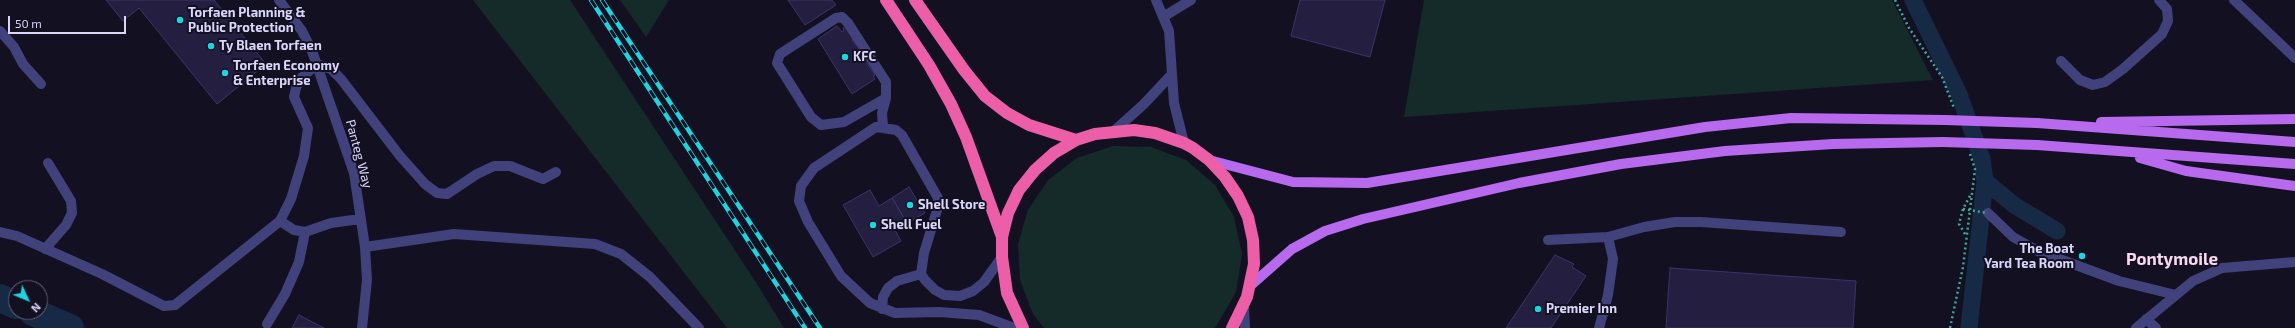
<!DOCTYPE html>
<html>
<head>
<meta charset="utf-8">
<style>
	body { margin:0 }
	#map { position:relative; width:2295px; height:328px; overflow:hidden; background:#131121; font-family:"Exo 2",sans-serif }
	canvas { display:block }
	.north { position:absolute; left:8px; top:280px; width:40px; height:40px; box-sizing:border-box; background:#131121; border:1px solid #626078; border-radius:50%; rotate:134deg; font-size:11px; font-weight:700; line-height:16px; text-align:center; color:#d9d6fa }
	.north::after { content:''; display:block; margin:auto; width:14px; height:18px; background:#1bd5e1; clip-path:polygon(50% 0,100% 100%,50% 72%,0 100%) }
	.scale { position:absolute; left:8px; top:16px; width:118px; height:18px; box-sizing:border-box; border:2px solid #d9d6fa; border-top:0; padding-left:5px; font-size:12px; line-height:14px; white-space:nowrap; color:#d9d6fa; -webkit-text-stroke:3px #131121; paint-order:stroke }
</style>
</head>
<body>
<div id="map">
<canvas width="2295" height="328"></canvas>
<div class="north">N</div>
<div class="scale">50 m</div>
</div>
<script>
const ctx = document.querySelector('canvas').getContext('2d');
ctx.lineJoin = 'round';
function fillPath(path, color) { ctx.fillStyle = color; ctx.fill(path, 'evenodd'); }
const shape = rows => new Path2D(rows.map(r => 'M' + r).join(''));
function trace(path, color, width, dash) { ctx.strokeStyle = color; ctx.lineWidth = width; ctx.lineCap = dash ? 'butt' : 'round'; ctx.setLineDash(dash || []); ctx.stroke(path); }
function label(font, color, halo, rows, align = 'center') {
  ctx.font = font + ' "Exo 2",sans-serif'; ctx.lineWidth = 4; ctx.setLineDash([]); ctx.textBaseline = 'middle'; ctx.strokeStyle = halo; ctx.fillStyle = color; for (const [text, x, y, turn = 0] of rows) {
    ctx.save(); ctx.translate(x, y); ctx.rotate((+turn || 0) * Math.PI / 180); ctx.textAlign = isNaN(turn) ? turn : align; if (halo) ctx.strokeText(text, 0, 0); ctx.fillText(text, 0, 0); ctx.restore();
  }
}
const green = shape([
	[473,0,570,0,759,287,784,328,727,328],
	[620,0,669,0,646,37],
	[1424,0,1892,0,1933,80,1404,117],
	[1113,146,1151,147,1186,160,1215,185,1234,217,1242,254,1236,292,1215,328,1044,328,1033,314,1020,280,1018,244,1028,210,1048,180,1077,158]
]);
const canal = shape([
	[1913,0,1959,94,1982,159,1985,181,1969,328],
	[1985,181,2014,205,2057,231]
]);
const river = shape([
	[0,298,16,305],
	[33,312,70,328]
]);
const building = shape([
	[106,0,214,0,266,64,217,104,139,8,123,21,106,0],
	[788,0,832,0,836,5,805,25,788,0],
	[1300,0,1385,0,1370,57,1291,36,1300,0],
	[837,26,842,32,844,31,843,28,847,26,855,38,852,40,856,45,858,43,867,56,864,59,875,75,873,76,875,79,852,94,818,39,837,26],
	[909,187,925,213,907,223,892,198,909,187],
	[870,190,879,206,892,198,907,223,895,230,901,241,873,257,843,205,870,190],
	[1555,255,1574,264,1572,267,1586,276,1551,328,1506,328,1555,255],
	[1670,268,1856,281,1853,328,1666,328,1670,268],
	[299,315,324,328,292,328,299,315]
]);
const path = shape([
	[1895,0,1909,28,1942,77,1954,108],
	[1965,234,1959,224,1963,209,1971,194],
	[1950,328,1963,267,1975,169,1970,154]
]);
const minor = shape([
	[279,0,302,31,312,51,354,173,365,247,367,280,362,328],
	[1156,0,1169,31,1174,103,1184,143],
	[2234,0,2295,58],
	[1163,17,1191,0],
	[0,31,14,47,23,64,41,84],
	[2061,61,2080,80,2093,85,2105,82,2123,69,2162,34,2168,21,2167,9,2159,0],
	[883,127,882,113,886,98,886,82,848,23,842,17,836,18,780,54,777,63,811,117,821,125,844,122,886,98],
	[1114,131,1144,104,1172,74],
	[1988,213,2013,237,2038,251,2119,281,2176,295],
	[280,221,294,230,305,232,331,223,360,219],
	[0,232,17,236,102,274,164,306,175,305,280,221,291,199,304,156,308,128,294,97,296,88,300,79,317,64,331,69,341,79,400,156,425,184,437,193,447,194,477,174,494,166,510,166,543,179,556,172],
	[1548,240,1608,237,1644,227,1675,222,1701,222,1841,232],
	[365,247,454,234,595,244,621,254,650,277,699,328],
	[45,249,66,225,72,213,71,201,48,163],
	[1002,257,984,282,973,291,960,296,944,295,935,290,925,280,921,274,924,253,938,207,938,198,902,135,896,130,876,127,814,168,801,186,799,201,808,222,841,276,870,303,895,313,939,312,979,315,1014,328],
	[1244,306,1245,328],
	[882,309,883,297,888,288,897,281,921,274],
	[2146,319,2156,328],
	[267,324,285,294,299,262,305,232],
	[1599,328,1608,295,1613,259,1608,237],
	[2136,328,2193,281,2222,268,2295,262]
]);
const major = shape([
	[2101,122,2295,119],
	[2037,123,2295,142],
	[2037,145,2295,164],
	[2140,158,2186,171,2295,186],
	[1209,160,1293,182,1367,183,1705,127,1791,118,1945,120],
	[1250,286,1292,249,1325,231,1363,219,1519,183,1621,164,1725,151,1833,144,1943,142]
]);
const highway = shape([
	[886,0,929,65,951,104,966,137,1002,237],
	[915,0,964,70,985,96,1007,113,1029,125,1076,140],
	[1023,328,1007,293,1002,257,1002,237,1008,213,1019,190,1035,170,1054,153,1076,140,1095,134,1134,130,1155,133,1184,143,1193,148,1209,160,1225,177,1238,196,1248,217,1253,240,1254,264,1247,297,1232,328]
]);
const rail = shape([
	[591,0,805,328],
	[602,0,820,328]
]);
const pathBridge = shape([
	[1963,209,1988,213]
]);
const majorBridge = shape([
	[1945,120,2037,123],
	[1943,142,2037,145]
]);
const markers = [
	[180,20,4,"#1bd5e1"],
	[211,46,4,"#1bd5e1"],
	[845,57,4,"#1bd5e1"],
	[225,73,4,"#1bd5e1"],
	[910,205,4,"#1bd5e1"],
	[873,225,4,"#1bd5e1"],
	[2082,256,4,"#1bd5e1"],
	[1538,309,4,"#1bd5e1"]
];
const poiNames = [
	["Torfaen Planning &",188,13],
	["Public Protection",188,28],
	["Ty Blaen Torfaen",219,46],
	["KFC",853,57],
	["Torfaen Economy",233,66],
	["& Enterprise",233,81],
	["Shell Store",918,205],
	["Shell Fuel",881,225],
	["The Boat",2074,249,"right"],
	["Yard Tea Room",2074,264,"right"],
	["Premier Inn",1546,309]
];
const streetNames = [
	["Panteg Way",359,154,75]
];
const districtNames = [
	["Pontymoile",2172,259]
];
fillPath(green, '#142b29');
trace(canal, '#162a46', 17);
trace(river, '#162a46', 28);
fillPath(building, '#241f40');
trace(building, '#3c3469', 1);
trace(path, '#3da79c', 2.5, [2, 3]);
trace(minor, '#41417b', 10);
trace(major, '#b76aed', 10);
trace(highway, '#ec5fa8', 12);
trace(rail, '#1bd5e1', 4.5);
trace(rail, '#131121', 3, [9]);
trace(pathBridge, '#3da79c', 2.5, [2, 3]);
trace(majorBridge, '#b76aed', 10);
for (const [x, y, r, color] of markers) { const dot = new Path2D(); dot.arc(x, y, r, 0, 2 * Math.PI); ctx.fillStyle = color; ctx.fill(dot); trace(dot, '#131121', 1.5); }
label('bold 13px', '#d9d6fa', '#131121', poiNames, 'left');
label('13px', '#d9d6fa', '#131121', streetNames);
label('bold 17px', '#fad8ef', '#131121', districtNames);
</script>
</body>
</html>
